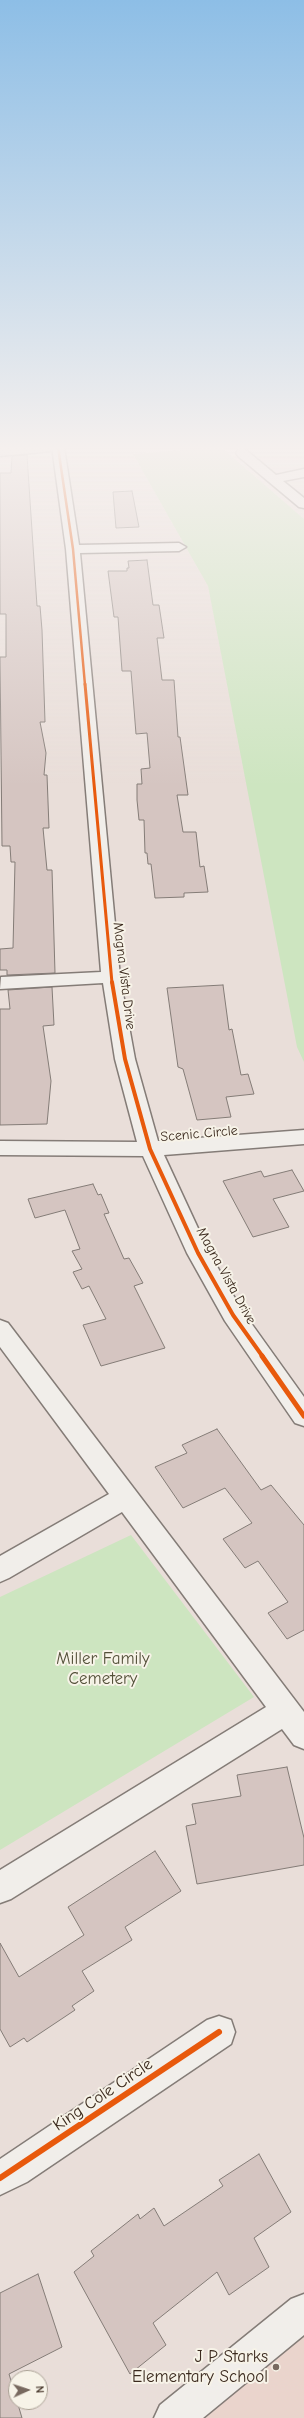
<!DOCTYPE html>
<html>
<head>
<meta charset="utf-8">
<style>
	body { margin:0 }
	#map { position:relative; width:304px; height:2418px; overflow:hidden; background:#e9ded9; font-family:"Comic Neue",sans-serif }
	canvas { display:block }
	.north { position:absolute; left:8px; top:2370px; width:40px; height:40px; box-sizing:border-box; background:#f7f3e8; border:1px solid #aca397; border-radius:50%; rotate:87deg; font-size:11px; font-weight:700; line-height:16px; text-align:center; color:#3b2a1e }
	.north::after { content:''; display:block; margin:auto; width:14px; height:18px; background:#78695f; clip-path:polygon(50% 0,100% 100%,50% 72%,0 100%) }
</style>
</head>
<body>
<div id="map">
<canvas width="304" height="2418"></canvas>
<div class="north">N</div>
</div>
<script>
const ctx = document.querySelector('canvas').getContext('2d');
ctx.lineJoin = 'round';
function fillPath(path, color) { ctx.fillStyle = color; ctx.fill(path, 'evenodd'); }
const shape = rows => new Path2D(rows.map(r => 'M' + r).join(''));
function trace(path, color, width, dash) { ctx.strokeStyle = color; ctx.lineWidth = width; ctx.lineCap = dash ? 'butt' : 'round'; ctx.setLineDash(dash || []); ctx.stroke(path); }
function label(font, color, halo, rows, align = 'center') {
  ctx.font = font + ' "Comic Neue",sans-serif'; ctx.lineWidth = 4; ctx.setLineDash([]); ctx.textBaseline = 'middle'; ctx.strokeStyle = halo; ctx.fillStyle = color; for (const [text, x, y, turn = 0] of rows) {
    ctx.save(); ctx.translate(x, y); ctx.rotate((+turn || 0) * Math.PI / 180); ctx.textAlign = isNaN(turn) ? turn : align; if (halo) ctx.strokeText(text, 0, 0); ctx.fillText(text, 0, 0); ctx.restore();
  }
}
const built = shape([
	[304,2316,304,2418,192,2418]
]);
const green = shape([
	[221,447,304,519,304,1062,297,1047,208,586,133,454],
	[131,1535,254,1697,0,1850,0,1597]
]);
const building = shape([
	[27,455,37,606,40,606,42,630,45,722,40,722,46,753,44,775,47,775,49,828,43,828,47,870,52,870,55,973,7,975,7,970,0,970,0,949,13,948,15,862,11,862,10,846,2,846,0,657,6,657,6,614,0,614,0,473,11,473,12,456,27,455],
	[132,491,139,527,116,528,113,492,132,491],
	[147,560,153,605,159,605,164,638,157,638,162,680,174,680,178,737,180,737,188,795,177,795,183,832,196,832,200,867,204,866,208,892,184,893,184,897,155,898,151,864,148,864,147,853,145,853,144,820,139,820,137,800,137,784,142,784,141,769,150,768,147,733,136,734,131,671,122,671,118,617,114,617,108,571,127,571,127,568,129,568,128,561,147,560],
	[223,985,229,1030,232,1029,241,1075,248,1074,254,1094,226,1097,231,1117,197,1120,183,1069,178,1067,167,988,223,985],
	[52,987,54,1025,43,1026,51,1081,47,1124,0,1125,0,1009,10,1009,8,990,52,987],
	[292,1170,304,1191,273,1199,289,1227,253,1237,223,1181,261,1171,264,1177,292,1170],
	[93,1184,98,1195,101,1194,109,1213,104,1214,124,1259,129,1258,143,1283,134,1286,165,1348,101,1366,83,1325,106,1319,89,1286,82,1289,73,1272,82,1269,72,1251,80,1249,65,1210,35,1218,28,1199,93,1184],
	[217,1429,261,1490,271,1485,304,1525,304,1630,287,1639,268,1613,288,1602,258,1561,245,1568,223,1539,252,1523,225,1488,183,1508,155,1467,187,1453,182,1445,217,1429],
	[287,1767,304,1838,304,1865,197,1884,186,1826,196,1824,192,1804,241,1796,237,1775,287,1767],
	[155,1851,181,1891,125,1927,132,1940,82,1971,94,1991,72,2006,75,2010,27,2042,24,2038,10,2047,0,2029,0,1943,19,1977,84,1935,68,1907,155,1851],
	[259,2154,291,2212,254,2238,269,2267,229,2295,217,2272,153,2323,166,2345,130,2374,74,2272,94,2256,91,2251,138,2214,140,2219,154,2208,164,2226,223,2186,219,2180,259,2154],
	[38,2274,62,2347,9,2374,22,2418,0,2418,0,2293,38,2274]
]);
const minor = shape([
	[52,447,64,447,79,545,179,543,186,547,179,551,80,553,120,977,135,1059,158,1141,304,1130,304,1144,164,1155,209,1252,241,1309,304,1397,304,1426,295,1423,225,1321,187,1253,143,1156,0,1155,0,1141,137,1142,115,1059,103,983,0,989,1,977,101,972,66,549,52,447],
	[242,449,246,450,276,475,304,469,304,477,283,481,304,498,304,508,299,507,238,456,236,453,238,450,242,449],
	[0,1320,8,1323,304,1712,304,1749,294,1745,282,1729,11,1899,0,1903,0,1870,266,1707,122,1512,9,1578,0,1582,0,1556,109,1494,0,1347,0,1320],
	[219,2016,231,2020,235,2032,231,2044,27,2182,0,2195,0,2159,207,2020,219,2016],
	[304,2294,304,2335,203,2418,154,2418,160,2405,291,2299,304,2294]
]);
const major = shape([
	[58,447,52,451,0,456,0,448,58,447]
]);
const cyclewayFar4 = shape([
	[58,447,73,549,85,685]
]);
const cyclewayFar3 = shape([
	[85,684,112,983]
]);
const cyclewayFar2 = shape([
	[112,982,125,1059,150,1149,198,1253,233,1315,263,1357]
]);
const cyclewayFar1 = shape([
	[262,1356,304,1416]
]);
const cycleway = shape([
	[0,2178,219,2032]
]);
const markers = [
	[276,2367,4,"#78695f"]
];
const streetNames = [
	["Magna Vista Drive",124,976,83],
	["Scenic Circle",199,1134,-5],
	["Magna Vista Drive",226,1276,61]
];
const nearParknames = [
	["Miller Family",103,1659],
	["Cemetery",103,1679]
];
const nearStreetnames = [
	["King Cole Circle",103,2095,-34]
];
const nearPoinames = [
	["J P Starks",268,2357],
	["Elementary School",268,2377]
];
fillPath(built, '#ead4cc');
fillPath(green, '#cde5c0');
fillPath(building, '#d5c5c1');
trace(building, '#847c77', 1);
trace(minor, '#847c77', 3);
trace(major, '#847c77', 3);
fillPath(minor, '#f1eeea');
fillPath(major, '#e8e3d7');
trace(cyclewayFar4, '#e8590c', 2.5);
trace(cyclewayFar3, '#e8590c', 3);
trace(cyclewayFar2, '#e8590c', 4);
trace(cyclewayFar1, '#e8590c', 5);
trace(cycleway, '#e8590c', 6);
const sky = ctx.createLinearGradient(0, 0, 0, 786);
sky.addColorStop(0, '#8dbee6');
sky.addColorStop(0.57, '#f5f0ee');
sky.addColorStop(1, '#f5f0ee00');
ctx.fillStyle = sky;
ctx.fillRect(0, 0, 304, 786);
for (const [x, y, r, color] of markers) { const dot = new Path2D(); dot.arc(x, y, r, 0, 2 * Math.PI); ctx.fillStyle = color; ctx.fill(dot); trace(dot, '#f7f3e8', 1.5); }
label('14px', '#3b2a1e', '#f7f3e8', streetNames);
label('17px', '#54513a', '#f7f3e8', nearParknames);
label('17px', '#3b2a1e', '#f7f3e8', nearStreetnames);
label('17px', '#3b2a1e', '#f7f3e8', nearPoinames, 'right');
</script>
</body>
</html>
